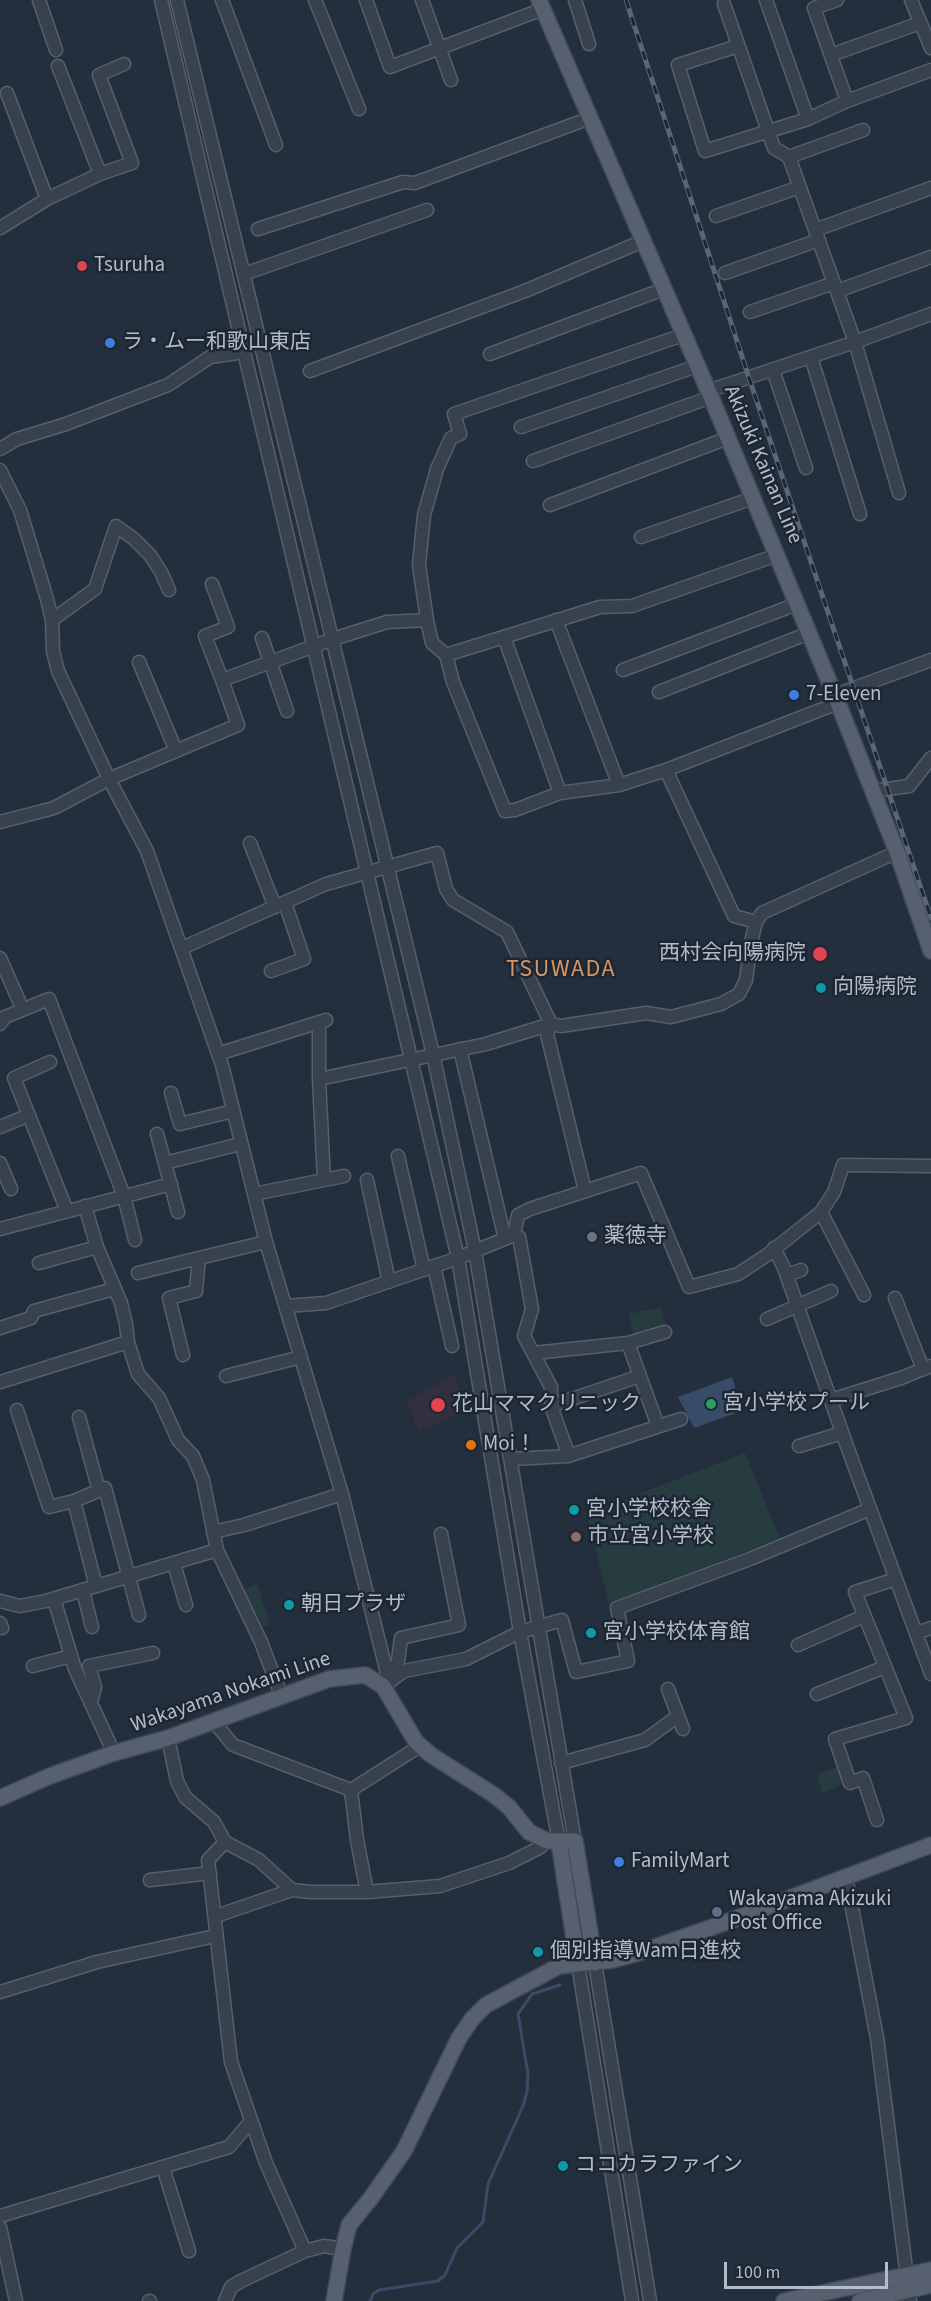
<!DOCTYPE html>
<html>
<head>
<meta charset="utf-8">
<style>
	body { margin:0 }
	#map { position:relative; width:931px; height:2301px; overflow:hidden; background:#242f3e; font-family:"Source Sans 3",sans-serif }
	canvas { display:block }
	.scale { position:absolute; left:724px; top:2262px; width:164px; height:27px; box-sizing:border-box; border:3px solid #b4bcc9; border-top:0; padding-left:8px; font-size:18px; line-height:21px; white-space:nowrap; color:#b4bcc9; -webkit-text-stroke:4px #1d2633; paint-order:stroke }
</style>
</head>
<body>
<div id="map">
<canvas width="931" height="2301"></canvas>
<div class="scale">100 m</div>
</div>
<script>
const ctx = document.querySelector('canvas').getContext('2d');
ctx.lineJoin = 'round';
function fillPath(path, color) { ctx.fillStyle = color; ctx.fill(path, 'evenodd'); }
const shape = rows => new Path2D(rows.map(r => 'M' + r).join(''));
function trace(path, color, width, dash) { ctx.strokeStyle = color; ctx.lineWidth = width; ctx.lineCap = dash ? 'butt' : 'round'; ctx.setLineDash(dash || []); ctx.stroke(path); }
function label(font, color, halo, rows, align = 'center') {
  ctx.font = font + ' "Source Sans 3","Noto Sans JP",sans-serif'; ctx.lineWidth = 5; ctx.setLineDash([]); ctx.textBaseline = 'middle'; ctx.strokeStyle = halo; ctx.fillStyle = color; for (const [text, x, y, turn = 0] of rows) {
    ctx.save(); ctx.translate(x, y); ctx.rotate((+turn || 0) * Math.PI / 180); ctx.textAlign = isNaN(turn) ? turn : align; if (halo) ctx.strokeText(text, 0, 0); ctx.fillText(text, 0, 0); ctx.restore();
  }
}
const medical = shape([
	[454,1375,469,1409,419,1432,407,1401]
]);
const green = shape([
	[661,1307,666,1328,634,1337,629,1314],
	[745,1453,780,1538,609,1605,587,1514],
	[257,1584,270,1624,263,1627,243,1590],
	[838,1767,844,1783,822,1794,817,1774]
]);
const water = shape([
	[732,1377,742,1411,694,1428,678,1397]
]);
const stream = shape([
	[370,2301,373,2294,379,2290,438,2281,445,2275,457,2248,483,2222,488,2184,523,2106,527,2092,528,2074,518,2014,532,1994,560,1985]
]);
const minor = shape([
	[39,0,56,50],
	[161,0,458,1258,520,1632,559,1842],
	[177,0,433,1054,475,1251,575,1841],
	[222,0,276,145],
	[315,0,359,109],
	[366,0,390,67,543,9],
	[422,0,451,80],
	[575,0,589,44],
	[766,0,808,119],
	[837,0,814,8,847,101],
	[911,0,931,48],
	[724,4,774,148,789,157,855,342,899,493],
	[738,46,678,65,705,151,808,119,847,101,931,70],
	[831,55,920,23],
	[58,66,100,174],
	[7,93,47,199],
	[789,157,863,130],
	[716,216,800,187],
	[0,228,47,199,100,174,132,163,99,75,124,64],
	[258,229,403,182,415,183,590,118],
	[815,230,931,188],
	[725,273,819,240],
	[244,274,427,210],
	[837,291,931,257],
	[750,312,834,283],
	[490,354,664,289],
	[811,357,860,514],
	[773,370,806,468],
	[310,371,525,291,643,241],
	[708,391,855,342,931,314],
	[521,427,697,366],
	[0,449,17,439,66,424,168,385,210,357,244,352],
	[533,461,711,397],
	[0,470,20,510,47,599,52,620,53,651,58,671,109,779,147,851,222,1065,266,1242,342,1494,389,1681],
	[550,505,728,438],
	[641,537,753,498],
	[212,584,228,627,205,636,222,680],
	[52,620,95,589,116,526,134,539,150,555,161,572,169,590],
	[427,620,419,565,424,515,437,469,451,438,460,434,454,414,683,335],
	[556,620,619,785],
	[504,637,560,793],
	[262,638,287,711],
	[446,655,600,607,632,606,777,555],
	[139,662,176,751],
	[623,670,797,604],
	[659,692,809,633],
	[835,695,931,660],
	[666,770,734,916,756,922],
	[873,791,909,786,931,758],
	[0,822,54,808,109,779,238,725,222,680,333,639,387,622,427,620,432,643,446,655,453,682,505,811,515,810,560,793,619,785,666,770,838,703],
	[250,843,275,907],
	[182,948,326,884,437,853,446,889,453,900,507,932,551,1024,561,1026,646,1013,671,1017,721,1004,739,994,746,980,751,942,756,922,762,913,897,852],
	[0,958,19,1001],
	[271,971,304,959,285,903],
	[0,1024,5,1017,49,999,124,1196,135,1240],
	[551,1024,547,1034,585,1191],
	[460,1049,505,1239],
	[218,1054,326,1020],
	[50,1062,14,1078,67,1211],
	[319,1079,486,1044,551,1024],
	[171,1093,180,1124,233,1111],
	[0,1127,29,1115],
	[157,1134,178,1212],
	[398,1156,424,1270],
	[0,1163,11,1189],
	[165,1163,240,1144],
	[324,1180,344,1176],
	[367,1180,389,1282],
	[254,1194,324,1180,319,1079,319,1023],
	[85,1206,97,1247,121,1303,126,1324,128,1342,138,1374,159,1398,178,1440,193,1456,203,1480,217,1550,261,1642,282,1697],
	[821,1212,864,1295],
	[0,1229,171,1184],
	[514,1235,519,1237,532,1309,524,1336,551,1387,551,1406,569,1456],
	[774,1248,784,1268,848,1449,931,1674],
	[39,1263,97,1247],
	[434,1266,452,1346],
	[138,1273,199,1258],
	[787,1275,801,1270],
	[895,1298,923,1369],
	[286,1306,326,1303,458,1258,514,1235,518,1215,530,1209,641,1173,689,1287,738,1274,767,1255,821,1212,834,1192,843,1165,931,1166],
	[767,1319,831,1291],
	[0,1328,31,1318,34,1311,114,1289],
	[628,1343,665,1332],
	[534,1353,628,1343,658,1426],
	[183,1355,169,1298,196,1291,199,1258,266,1242],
	[226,1376,301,1357],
	[0,1382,128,1342],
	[831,1400,901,1378,931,1366],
	[551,1406,640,1376],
	[17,1410,49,1507,74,1501,105,1488,139,1615],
	[79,1417,99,1491],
	[799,1446,842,1433],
	[511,1459,568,1456,681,1419],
	[74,1501,96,1586],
	[213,1532,244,1525,342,1494],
	[174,1564,186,1605],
	[83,1591,92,1627],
	[54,1599,75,1669,114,1753],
	[0,1601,20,1606,46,1601,217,1550],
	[0,1623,2,1628],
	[916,1633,931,1628],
	[798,1645,864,1616],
	[33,1666,71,1656],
	[390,1680,398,1661,401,1638,459,1625,441,1534],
	[384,1686,404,1671,466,1659,520,1632,562,1620,576,1672,628,1661,617,1608,750,1559,870,1509],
	[668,1689,683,1729],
	[817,1694,885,1667],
	[91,1702,95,1687,89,1666,153,1653],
	[214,1722,233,1745,351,1790,420,1746],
	[168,1738,177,1781,185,1797,214,1822,225,1842,208,1860,231,2062,266,2163,305,2251],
	[561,1763,645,1740,678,1716],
	[351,1790,357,1840,367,1892],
	[877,1820,863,1778,850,1783,835,1739,906,1718,855,1592,896,1579],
	[225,1842,259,1860,292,1890],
	[846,1877,877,2038,910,2301],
	[150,1880,210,1873],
	[216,1916,292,1890,311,1892,367,1892,440,1886,509,1863,539,1848,547,1841],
	[595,1963,650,2301],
	[578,1964,632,2301],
	[0,1992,97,1962,215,1936],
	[163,2167,189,2251],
	[0,2216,229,2147,251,2121],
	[0,2227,16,2301],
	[149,2301,150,2301],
	[225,2301,231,2287,241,2281,305,2251,324,2246,343,2249]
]);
const major = shape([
	[539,0,711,397,838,703,897,852,931,951],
	[0,1798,50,1776,114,1753,168,1738,329,1679,365,1675,383,1686,416,1742,431,1755,494,1795,509,1807,529,1832,547,1841,575,1841,595,1963],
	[559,1842,578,1964],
	[334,2301,343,2249,349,2225,371,2198,404,2151,459,2038,472,2019,486,2005,559,1966,612,1960,638,1953,724,1923,931,1845],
	[784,2301,931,2270],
	[860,2301,931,2285]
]);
const rail = shape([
	[626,0,749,378,931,918]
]);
const markers = [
	[82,266,6,"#e0444e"],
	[110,343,6,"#3f7fe0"],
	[794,695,6,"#3f7fe0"],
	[820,954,8,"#e0444e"],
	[821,988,6,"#0f9aa8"],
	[592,1237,6,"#6b7280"],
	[711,1404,6,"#2e9e5b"],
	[438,1405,8,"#e0444e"],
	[471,1445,6,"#e8710a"],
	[574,1510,6,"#0f9aa8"],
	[576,1537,6,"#8d6e63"],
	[289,1605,6,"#0f9aa8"],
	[591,1633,6,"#0f9aa8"],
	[619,1862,6,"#3f7fe0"],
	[717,1912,6,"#5c6f8a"],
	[538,1952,6,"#0f9aa8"],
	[563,2166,6,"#0f9aa8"]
];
const poiNames = [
	["Tsuruha",94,266],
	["ラ・ムー和歌山東店",122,343],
	["7-Eleven",806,695],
	["西村会向陽病院",806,954,"right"],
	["向陽病院",833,988],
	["薬徳寺",604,1237],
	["宮小学校プール",723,1404],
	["花山ママクリニック",452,1405],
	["Moi！",483,1445],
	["宮小学校校舎",586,1510],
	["市立宮小学校",588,1537],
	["朝日プラザ",301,1605],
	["宮小学校体育館",603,1633],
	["FamilyMart",631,1862],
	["Wakayama Akizuki",729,1900],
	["Post Office",729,1924],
	["個別指導Wam日進校",550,1952],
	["ココカラファイン",575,2166]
];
const streetNames = [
	["Akizuki Kainan Line",762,465,67],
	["Wakayama Nokami Line",231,1693,-19]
];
const quarterNames = [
	["TSUWADA",561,971]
];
fillPath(medical, '#32303f');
fillPath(green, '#263c3f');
fillPath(water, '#394c67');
trace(stream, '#394c67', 3);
trace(minor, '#565f6c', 15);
trace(major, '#414a57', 18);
trace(minor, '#38414e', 12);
trace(major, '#56606e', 15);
trace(rail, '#5a6575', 5);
trace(rail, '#1d2633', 3, [9]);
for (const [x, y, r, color] of markers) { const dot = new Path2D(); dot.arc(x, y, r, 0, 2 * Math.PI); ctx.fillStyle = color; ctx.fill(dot); trace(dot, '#1d2633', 2); }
label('21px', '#b4bcc9', '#1d2633', poiNames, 'left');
label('21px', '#b4bcc9', '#1d2633', streetNames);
ctx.letterSpacing = '1.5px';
label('24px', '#d59563', '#1d2633', quarterNames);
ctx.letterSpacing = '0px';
</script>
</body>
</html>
